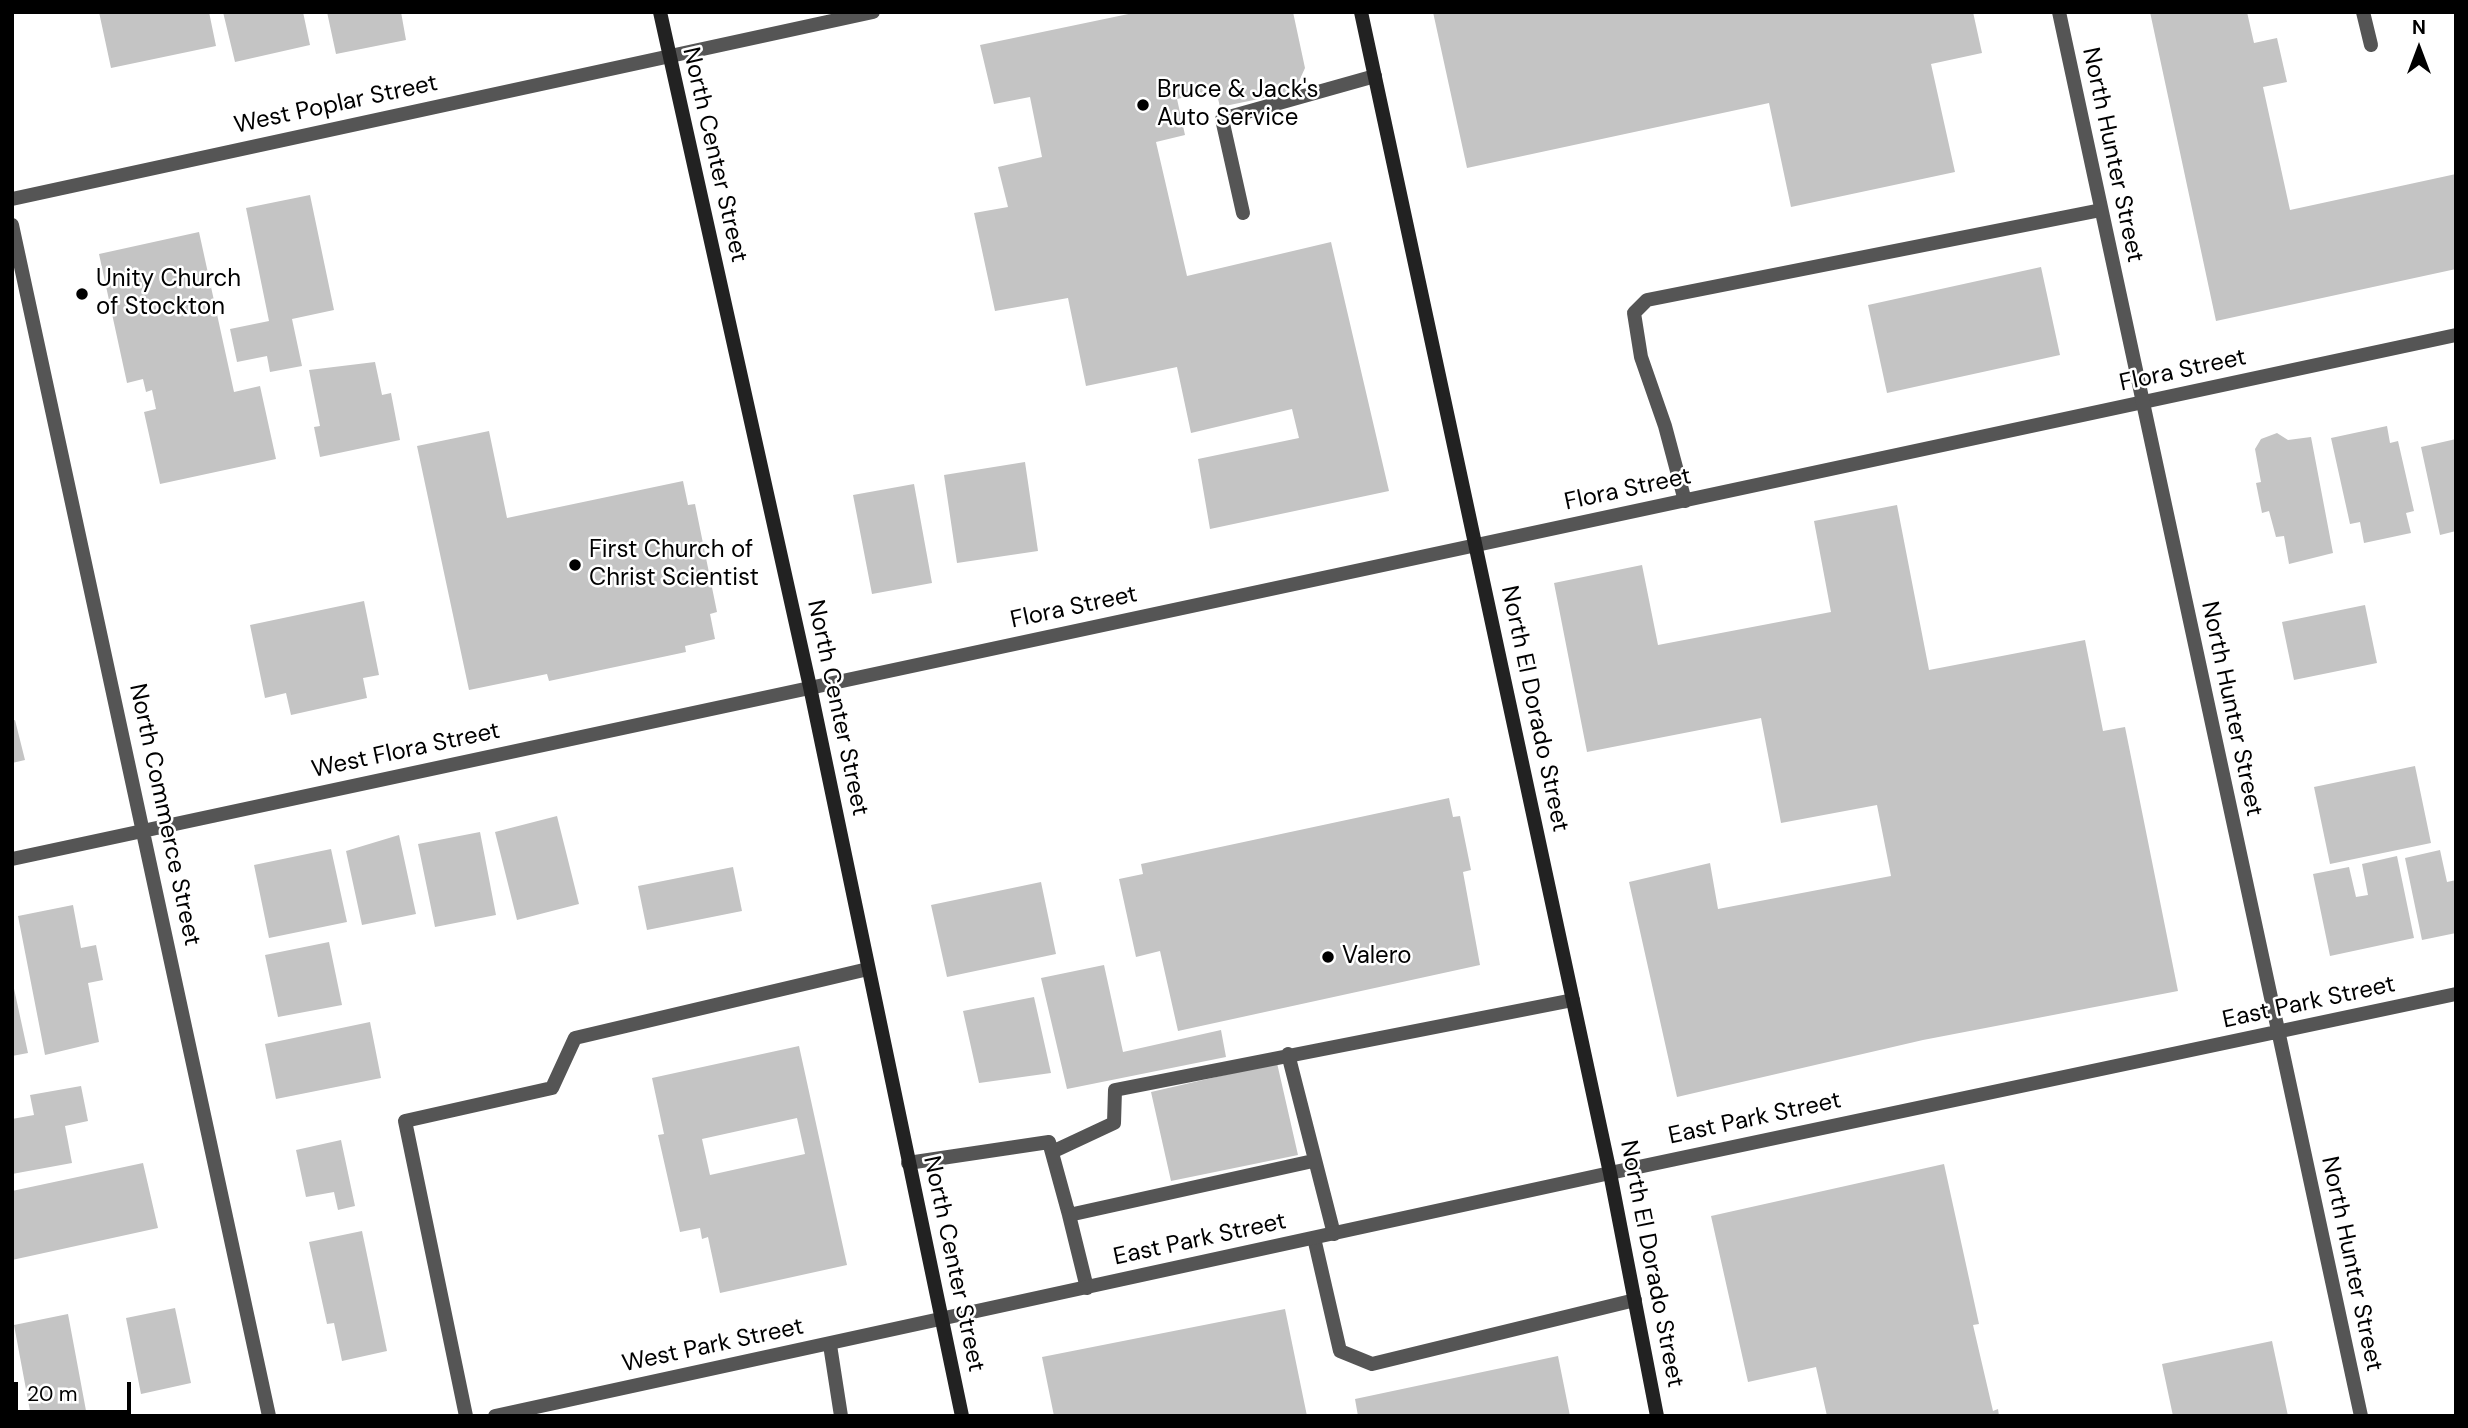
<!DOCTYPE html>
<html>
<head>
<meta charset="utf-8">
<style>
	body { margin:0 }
	#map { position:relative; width:2468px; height:1428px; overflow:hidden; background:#fff; font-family:"DM Sans",sans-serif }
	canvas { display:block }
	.frame { position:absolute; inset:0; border:14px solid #000; pointer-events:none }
	.north { position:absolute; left:2384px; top:14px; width:70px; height:70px; -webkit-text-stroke:5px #fff; paint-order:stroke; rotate:0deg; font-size:19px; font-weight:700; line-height:28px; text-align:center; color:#000 }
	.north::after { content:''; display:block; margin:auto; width:24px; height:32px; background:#000; clip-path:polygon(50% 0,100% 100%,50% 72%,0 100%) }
	.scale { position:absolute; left:14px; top:1382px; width:117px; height:32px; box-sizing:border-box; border:4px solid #000; border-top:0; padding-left:9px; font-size:21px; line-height:24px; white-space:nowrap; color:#000; -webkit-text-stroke:5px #fff; paint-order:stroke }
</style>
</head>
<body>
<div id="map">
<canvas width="2468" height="1428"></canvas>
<div class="frame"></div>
<div class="north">N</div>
<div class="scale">20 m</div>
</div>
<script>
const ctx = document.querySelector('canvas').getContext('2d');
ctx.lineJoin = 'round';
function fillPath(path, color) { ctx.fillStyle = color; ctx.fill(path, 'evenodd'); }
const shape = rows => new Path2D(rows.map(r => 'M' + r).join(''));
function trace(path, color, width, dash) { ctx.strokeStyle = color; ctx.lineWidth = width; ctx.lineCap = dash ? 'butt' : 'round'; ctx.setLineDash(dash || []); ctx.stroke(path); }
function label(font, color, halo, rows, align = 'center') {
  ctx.font = font + ' "DM Sans",sans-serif'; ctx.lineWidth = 5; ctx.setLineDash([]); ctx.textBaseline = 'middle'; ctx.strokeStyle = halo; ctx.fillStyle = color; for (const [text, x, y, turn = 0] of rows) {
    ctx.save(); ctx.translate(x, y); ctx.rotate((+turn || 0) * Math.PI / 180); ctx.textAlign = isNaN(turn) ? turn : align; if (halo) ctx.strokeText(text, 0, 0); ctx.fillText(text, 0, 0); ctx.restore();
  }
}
const building = shape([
	[99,12,209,12,216,46,111,68],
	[223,12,303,12,310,45,235,62],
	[327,12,401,12,406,40,336,54],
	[1138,12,1293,12,1305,68,1296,88,1283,94,1220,107,1216,90,1177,99,1185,135,1156,142,1187,276,1331,242,1389,491,1210,529,1198,459,1299,438,1292,409,1191,433,1177,367,1086,386,1068,298,995,311,974,213,1008,207,998,167,1042,157,1030,97,994,104,980,45],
	[1433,12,1973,12,1982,53,1931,64,1955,172,1791,207,1769,103,1467,168],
	[2150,12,2247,12,2254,43,2277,38,2287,82,2263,87,2290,210,2456,174,2456,269,2216,321],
	[310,195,334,310,292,319,302,366,270,372,267,356,237,362,230,329,269,321,246,208],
	[199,232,234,392,260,386,276,459,160,484,144,412,156,409,152,390,146,392,143,379,127,383,99,254],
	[2041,267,2060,355,1887,393,1868,305],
	[375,362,382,395,391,393,400,440,320,457,314,427,320,426,309,370],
	[2387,426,2390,443,2398,441,2414,511,2406,513,2411,533,2364,543,2360,522,2350,524,2331,438],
	[489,431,507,518,683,481,688,505,695,504,717,612,710,614,715,639,685,646,686,652,549,681,547,674,469,690,417,446],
	[2277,433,2288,440,2311,437,2333,553,2289,564,2284,536,2276,537,2269,511,2262,513,2256,483,2261,482,2255,449,2261,439],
	[2456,439,2456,531,2440,535,2421,447],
	[1025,462,1038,551,957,563,944,475],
	[914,484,932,583,872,594,853,495],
	[1897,505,1929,670,2085,640,2103,731,2125,727,2178,991,1923,1040,1677,1097,1629,882,1710,863,1718,909,1891,876,1877,805,1781,823,1761,718,1587,752,1554,583,1642,565,1658,645,1831,612,1814,521],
	[364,601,379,675,363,678,367,698,291,715,286,693,265,698,250,625],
	[2365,605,2377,663,2294,680,2282,622],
	[15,720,25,760,12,763,12,721],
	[2415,766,2431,843,2330,864,2314,787],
	[1449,798,1453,817,1460,816,1471,870,1463,872,1480,965,1178,1031,1160,951,1136,957,1119,879,1143,874,1141,864],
	[557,816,579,904,517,920,495,832],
	[480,832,496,915,435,927,418,844],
	[399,835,416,914,362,925,346,851],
	[331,849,347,922,269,938,254,865],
	[2440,850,2447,882,2456,880,2456,933,2422,940,2405,858],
	[2397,856,2414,938,2330,956,2313,874,2349,867,2356,897,2368,895,2362,864],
	[733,867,742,911,647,930,638,886],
	[1041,882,1056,954,947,977,931,905],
	[73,905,81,948,96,945,103,980,88,983,99,1042,45,1055,18,916],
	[329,942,342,1005,278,1017,265,955],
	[1104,965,1123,1052,1221,1030,1226,1057,1067,1089,1041,978],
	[13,984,28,1053,12,1056,12,985],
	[1034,997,1051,1073,979,1083,963,1011],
	[370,1022,381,1078,276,1099,265,1044],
	[799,1046,847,1265,720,1293,708,1237,702,1239,700,1228,680,1232,658,1135,664,1134,652,1078],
	[797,1118,805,1154,710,1175,702,1139],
	[1277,1063,1298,1155,1171,1181,1151,1092],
	[81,1086,88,1121,65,1126,72,1163,12,1174,12,1119,34,1115,30,1095],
	[341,1140,355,1206,338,1210,334,1192,306,1197,296,1150],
	[143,1163,158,1228,12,1260,12,1191],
	[1944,1164,1979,1324,1973,1325,1993,1411,1998,1409,1999,1416,1827,1416,1816,1367,1748,1382,1711,1216],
	[362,1231,387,1351,342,1361,334,1323,327,1324,309,1242],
	[175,1308,191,1383,141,1394,126,1318],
	[1285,1309,1307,1416,1054,1416,1042,1357],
	[68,1314,87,1416,31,1416,14,1325],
	[2272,1341,2288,1416,2173,1416,2162,1364],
	[1558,1356,1570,1416,1358,1416,1355,1399]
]);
const service = shape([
	[2363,12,2371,45],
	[1243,213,1222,119,1375,76],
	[1685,501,1665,426,1641,357,1634,313,1647,300,2101,210],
	[1288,1054,1334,1234],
	[1052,1152,1114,1123,1115,1090,1573,1000],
	[908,1163,1049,1142,1069,1215,1313,1161],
	[1069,1215,1087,1288],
	[1314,1238,1340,1351,1372,1364,1635,1300],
	[830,1345,841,1416],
	[466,1416,405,1121,552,1088,575,1038,868,969]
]);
const minor = shape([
	[12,199,873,12],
	[12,225,269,1416],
	[12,859,2456,335]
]);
const tertiary = shape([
	[2059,12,2361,1416],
	[495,1416,1610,1173,2456,994]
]);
const secondary = shape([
	[660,12,810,687,962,1416],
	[1361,12,1610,1173,1657,1416]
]);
const markers = [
	[1143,105,7,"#000"],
	[82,294,7,"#000"],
	[575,565,7,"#000"],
	[1328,957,7,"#000"]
];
const poiNames = [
	["Bruce & Jack's",1157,91],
	["Auto Service",1157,119],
	["Unity Church",96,280],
	["of Stockton",96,308],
	["First Church of",589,551],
	["Christ Scientist",589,579],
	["Valero",1342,957]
];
const streetNames = [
	["West Poplar Street",336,105,-12],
	["North Center Street",714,155,77],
	["North Hunter Street",2112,155,78],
	["Flora Street",2183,371,-12],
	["Flora Street",1628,490,-12],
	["Flora Street",1074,608,-12],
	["North Center Street",837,708,78],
	["North El Dorado Street",1534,709,78],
	["North Hunter Street",2231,709,78],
	["West Flora Street",406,751,-12],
	["North Commerce Street",164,815,78],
	["East Park Street",2309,1003,-12],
	["East Park Street",1755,1119,-12],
	["East Park Street",1200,1240,-12],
	["North Center Street",953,1264,78],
	["North El Dorado Street",1651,1264,79],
	["North Hunter Street",2351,1264,78],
	["West Park Street",713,1346,-12]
];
fillPath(building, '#c4c4c4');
trace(service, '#555', 14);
trace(minor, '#555', 14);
trace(tertiary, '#555', 14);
trace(secondary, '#222', 14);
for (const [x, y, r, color] of markers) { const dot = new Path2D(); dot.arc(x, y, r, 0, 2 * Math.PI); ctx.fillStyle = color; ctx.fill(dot); trace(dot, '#fff', 2.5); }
label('24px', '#000', '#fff', poiNames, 'left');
label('24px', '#000', '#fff', streetNames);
</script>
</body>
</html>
